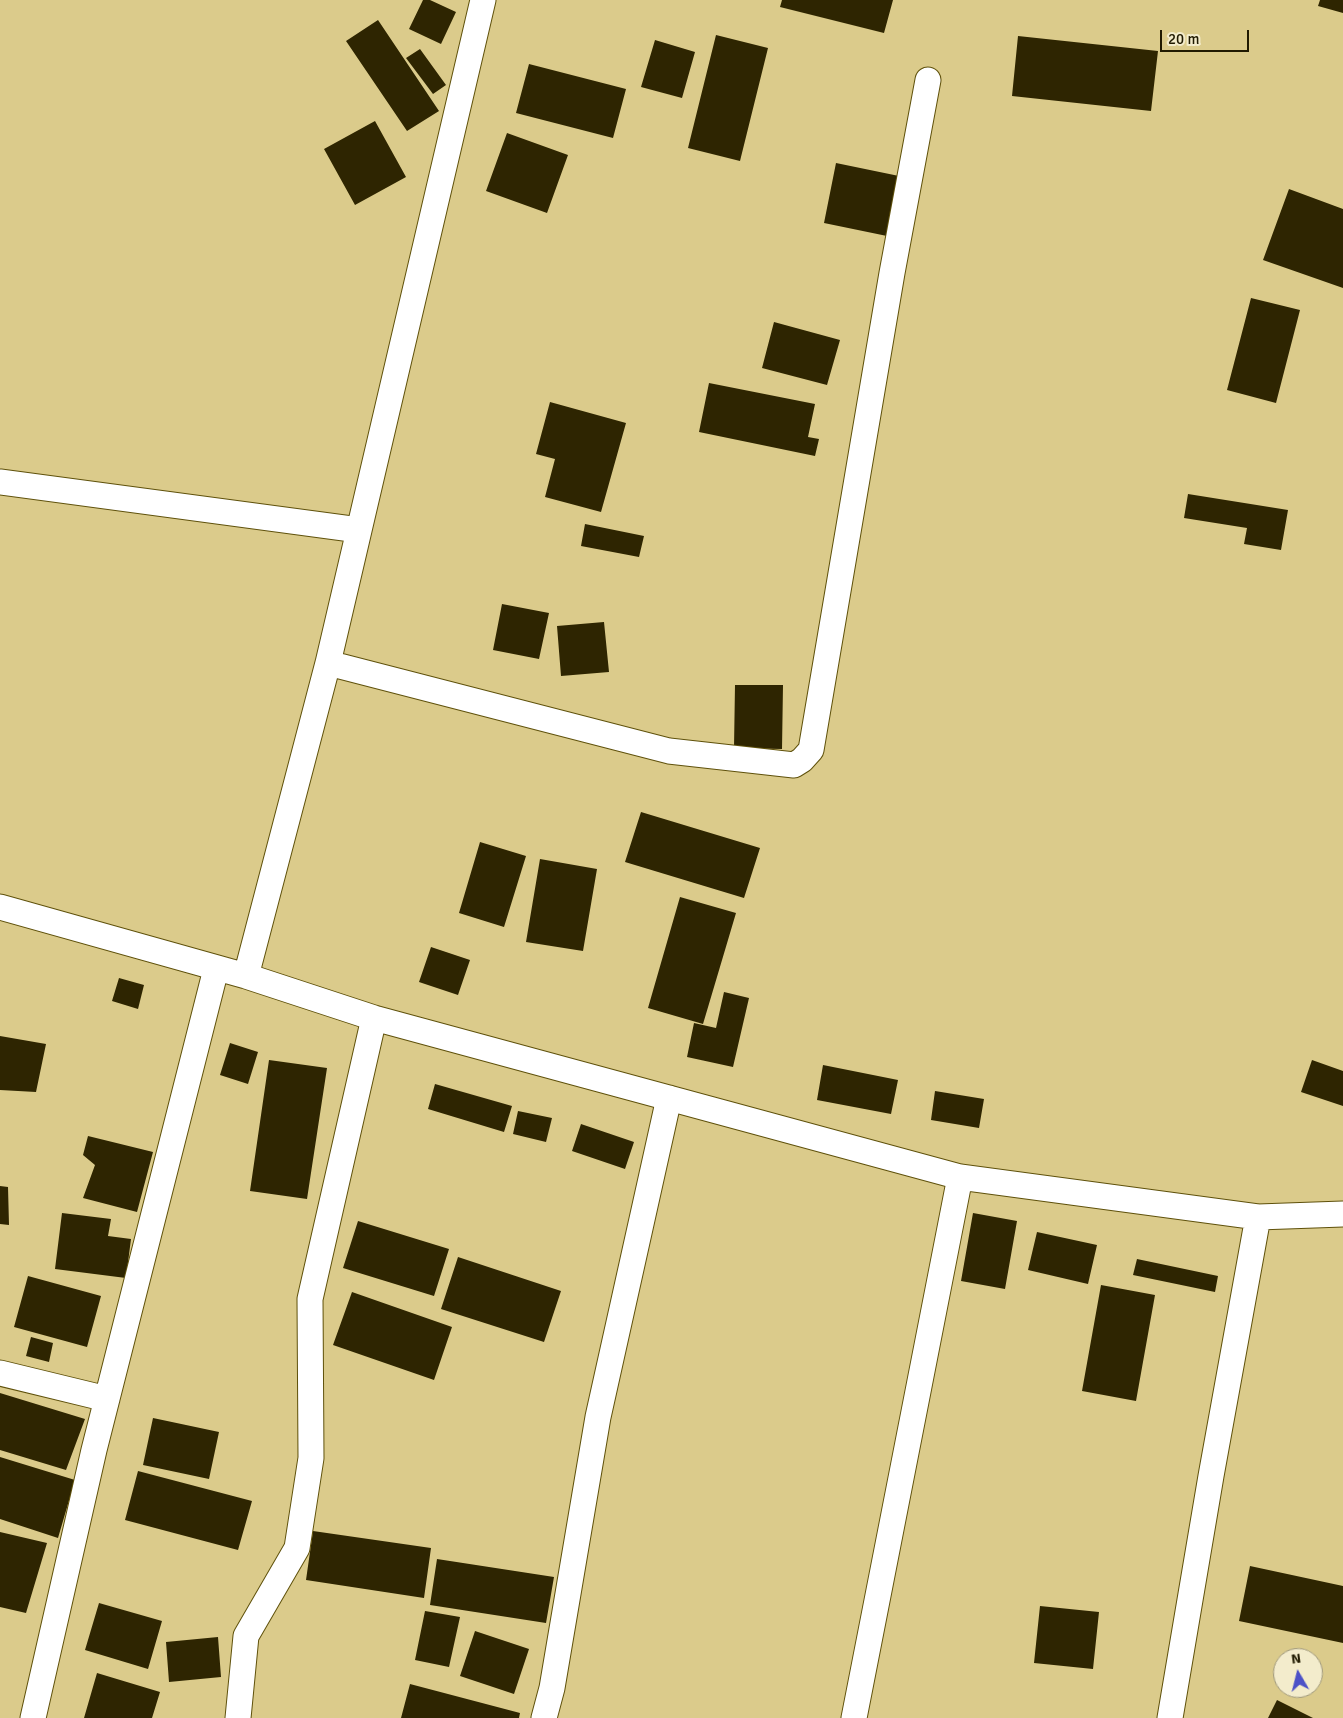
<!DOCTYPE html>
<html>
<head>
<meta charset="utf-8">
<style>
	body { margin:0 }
	#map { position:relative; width:1343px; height:1718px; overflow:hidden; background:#dbcb8b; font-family:Signika,sans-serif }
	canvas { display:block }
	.north { position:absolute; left:1273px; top:1648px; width:50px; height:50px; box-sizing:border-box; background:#f3eccc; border:1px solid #9f987b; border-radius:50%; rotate:352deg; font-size:14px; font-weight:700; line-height:20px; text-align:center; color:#201a01 }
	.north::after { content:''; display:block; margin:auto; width:18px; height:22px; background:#4c51c7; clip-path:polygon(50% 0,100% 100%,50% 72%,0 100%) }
	.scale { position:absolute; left:1160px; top:30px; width:89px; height:22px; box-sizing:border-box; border:2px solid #201a01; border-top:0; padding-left:6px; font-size:15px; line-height:18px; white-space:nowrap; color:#201a01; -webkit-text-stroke:4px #f3eccc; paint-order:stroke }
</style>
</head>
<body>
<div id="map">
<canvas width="1343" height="1718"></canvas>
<div class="north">N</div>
<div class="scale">20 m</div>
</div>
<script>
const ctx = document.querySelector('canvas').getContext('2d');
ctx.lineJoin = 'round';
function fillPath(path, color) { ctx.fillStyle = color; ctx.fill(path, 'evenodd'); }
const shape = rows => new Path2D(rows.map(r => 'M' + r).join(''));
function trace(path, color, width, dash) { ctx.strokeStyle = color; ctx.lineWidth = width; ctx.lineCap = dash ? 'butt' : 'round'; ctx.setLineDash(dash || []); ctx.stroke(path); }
const building = shape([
	[423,0,430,0,456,12,441,44,409,29],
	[782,0,893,0,884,33,780,7],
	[1320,0,1343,0,1343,13,1318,6],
	[378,20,439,111,407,131,346,41],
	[716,35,768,48,740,161,688,148],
	[1018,36,1158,51,1151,111,1012,96],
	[655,40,695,52,682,98,641,87],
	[420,49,446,85,433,94,406,58],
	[529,64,626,89,613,138,516,113],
	[375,121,406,177,355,205,324,149],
	[507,133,568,155,547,213,486,191],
	[836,163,899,176,887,236,824,223],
	[1289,189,1343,209,1343,288,1263,260],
	[1251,298,1300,310,1276,403,1227,390],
	[774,322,840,340,827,385,762,368],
	[709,383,815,404,808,437,819,439,815,456,699,432],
	[550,402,626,423,601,512,545,497,555,459,536,454],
	[1188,494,1288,510,1281,550,1244,544,1247,528,1184,518],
	[585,524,644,536,639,557,581,546],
	[502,604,549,613,539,659,493,650],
	[604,622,609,672,561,676,557,626],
	[735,685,783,685,782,749,734,748],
	[641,812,760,848,744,898,625,862],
	[480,842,526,856,504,927,459,913],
	[540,859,597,869,583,951,526,942],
	[680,897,736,913,703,1024,648,1008],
	[431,947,470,960,458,995,419,982],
	[119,978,144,985,138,1009,112,1001],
	[724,992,749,998,733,1067,687,1057,694,1023,716,1028],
	[0,1036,46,1044,36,1092,0,1090],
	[230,1043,258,1052,248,1084,220,1075],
	[269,1060,327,1068,307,1199,250,1191],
	[1312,1060,1343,1071,1343,1106,1301,1092],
	[823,1065,898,1080,891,1114,817,1100],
	[435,1084,512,1106,504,1132,428,1109],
	[935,1091,984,1099,979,1128,931,1120],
	[518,1111,552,1118,546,1142,513,1134],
	[581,1124,634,1142,625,1169,572,1151],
	[88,1136,153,1152,137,1212,83,1198,95,1165,83,1155],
	[0,1186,8,1187,9,1225,0,1224],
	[62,1213,111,1219,108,1236,131,1239,126,1278,55,1269],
	[973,1213,1017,1221,1005,1289,961,1281],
	[358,1221,449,1249,434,1296,343,1268],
	[1037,1232,1097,1245,1088,1284,1028,1270],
	[458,1257,561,1291,544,1342,441,1309],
	[1137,1259,1218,1276,1215,1292,1133,1275],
	[28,1276,101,1296,87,1347,14,1327],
	[1101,1285,1155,1295,1136,1401,1082,1391],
	[352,1292,452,1327,434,1380,333,1345],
	[31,1337,53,1343,49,1362,26,1356],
	[0,1393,85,1419,66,1470,0,1450],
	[153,1418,219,1432,209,1479,143,1465],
	[0,1457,75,1480,58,1538,0,1519],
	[138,1471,252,1501,238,1550,125,1520],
	[313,1531,431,1548,424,1598,306,1580],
	[0,1532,47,1543,26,1613,0,1607],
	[437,1559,554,1577,546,1623,430,1605],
	[1250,1566,1343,1586,1343,1643,1239,1621],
	[99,1603,162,1621,148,1669,85,1650],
	[1040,1606,1099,1612,1093,1669,1034,1663],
	[425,1611,460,1617,449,1667,415,1660],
	[475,1631,529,1649,514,1694,460,1676],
	[218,1637,221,1677,169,1682,166,1642],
	[97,1673,160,1692,152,1718,84,1718],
	[410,1684,520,1713,519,1718,401,1718],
	[1277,1700,1313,1718,1268,1718]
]);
const street = shape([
	[0,482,359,530],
	[328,663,669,751,794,765,802,760,811,750,892,273,928,80],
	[0,907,246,976,374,1018,960,1177,1258,1217,1343,1214],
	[246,976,328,663,483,0],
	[0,1373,107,1399],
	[33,1718,94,1450,216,969],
	[238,1718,246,1636,297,1548,311,1458,310,1299,374,1018],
	[544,1718,552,1688,598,1417,669,1098],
	[854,1718,960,1177],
	[1170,1718,1211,1476,1258,1217]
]);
fillPath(building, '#2e2501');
trace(street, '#5f510b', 27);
trace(street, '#fff', 25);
</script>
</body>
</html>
